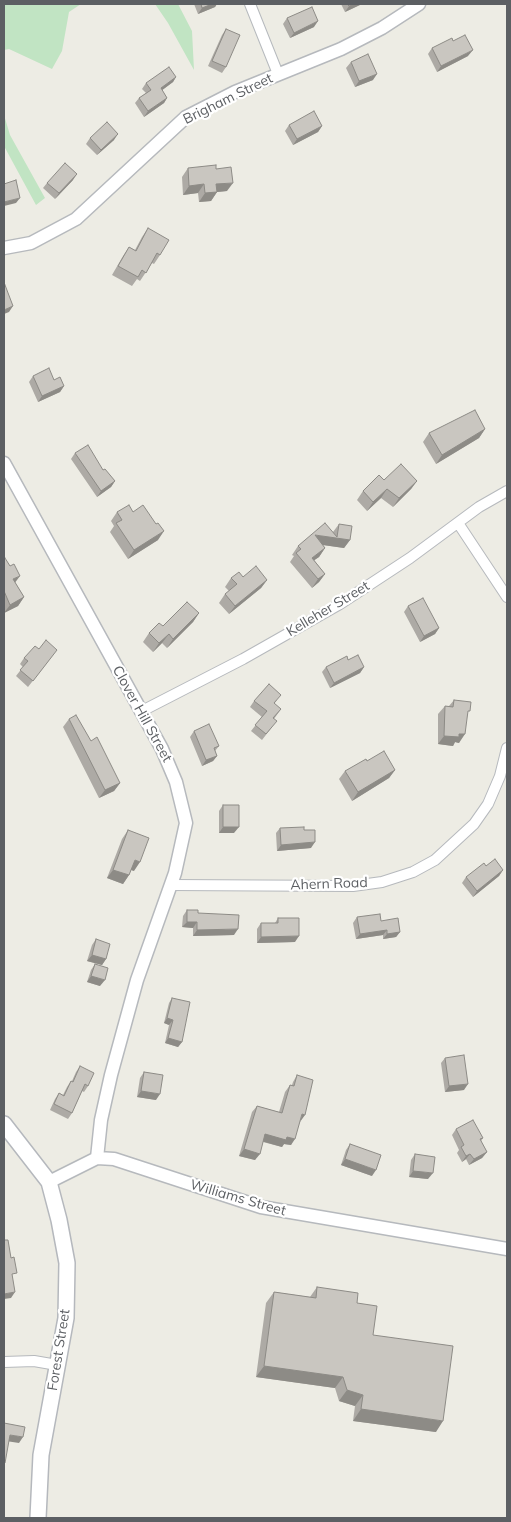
<!DOCTYPE html>
<html>
<head>
<meta charset="utf-8">
<style>
	body { margin:0 }
	#map { position:relative; width:511px; height:1522px; overflow:hidden; background:#edece4; font-family:Mulish,sans-serif }
	canvas { display:block }
	.frame { position:absolute; inset:0; border:5px solid #5c5f63; pointer-events:none }
</style>
</head>
<body>
<div id="map">
<canvas width="511" height="1522"></canvas>
<div class="frame"></div>
</div>
<script>
const ctx = document.querySelector('canvas').getContext('2d');
ctx.lineJoin = 'round';
function fillPath(path, color) { ctx.fillStyle = color; ctx.fill(path, 'evenodd'); }
const shape = rows => new Path2D(rows.map(r => 'M' + r).join(''));
function trace(path, color, width, dash) { ctx.strokeStyle = color; ctx.lineWidth = width; ctx.lineCap = dash ? 'butt' : 'round'; ctx.setLineDash(dash || []); ctx.stroke(path); }
function label(font, color, halo, rows, align = 'center') {
  ctx.font = font + ' Mulish,sans-serif'; ctx.lineWidth = 4.5; ctx.setLineDash([]); ctx.textBaseline = 'middle'; ctx.strokeStyle = halo; ctx.fillStyle = color; for (const [text, x, y, turn = 0] of rows) {
    ctx.save(); ctx.translate(x, y); ctx.rotate((+turn || 0) * Math.PI / 180); ctx.textAlign = isNaN(turn) ? turn : align; if (halo) ctx.strokeText(text, 0, 0); ctx.fillText(text, 0, 0); ctx.restore();
  }
}
const green = shape([
	[4,4,81,4,69,12,62,51,52,69,9,49,4,50],
	[155,4,178,4,192,31,194,70,168,23],
	[4,115,10,135,45,198,36,205,4,146]
]);
const minor = shape([
	[250,4,278,74],
	[458,523,507,597],
	[140,712,243,659,340,604,410,558,479,507,507,491],
	[171,885,353,886,382,882,413,872,435,860,474,824,488,804,500,776,507,748],
	[4,1362,34,1361,57,1365]
]);
const tertiary = shape([
	[4,248,31,243,76,219,186,117,235,92,341,49,382,28,419,4],
	[4,463,162,749,176,782,186,823,175,873,137,980,111,1075,101,1120,97,1158],
	[49,1182,97,1158,114,1159,261,1207,507,1249]
]);
const secondary = shape([
	[4,1124,49,1182,59,1220,67,1263,66,1318,41,1455,38,1518]
]);
const wall = shape([
	[194,4,217,4,215,7,198,14],
	[341,4,362,4,345,12],
	[287,18,314,27,290,38,283,24],
	[226,29,226,67,222,73,208,66,222,35],
	[453,41,468,56,437,72,428,54,432,48],
	[351,62,373,80,355,87,346,68],
	[176,77,173,82,162,90,167,98,164,103,144,117,135,103,139,98,146,93,142,89,146,83],
	[289,125,322,126,318,132,293,145,285,131],
	[90,138,114,140,97,155,86,144],
	[188,168,216,169,227,191,217,192,211,201,199,202,198,193,183,195,182,177],
	[73,180,55,199,43,188,47,183],
	[148,228,160,255,154,264,152,263,140,281,137,279,132,286,112,275,123,256,129,247,135,250,142,237],
	[33,376,54,380,64,386,60,392,38,402,29,382],
	[485,429,479,438,436,464,423,442,429,433],
	[75,453,103,470,115,481,111,487,97,497,71,459],
	[384,480,417,481,411,489,393,507,381,498,367,511,357,500,363,491],
	[117,512,133,512,158,540,128,559,110,532,114,526,111,521],
	[339,524,350,540,344,548,323,545,325,548,319,557,314,560,325,574,319,582,312,588,290,562,294,556,292,555,298,546,333,532],
	[4,559,15,582,24,597,18,606,4,613],
	[243,577,267,580,261,588,229,614,219,603,225,594,229,591,225,587,231,578],
	[408,606,439,628,435,634,420,642,404,612],
	[199,613,193,622,167,648,162,643,153,652,143,642,149,633,163,626],
	[39,649,53,655,28,687,16,676,23,667,20,664,24,658],
	[348,660,364,667,360,673,330,688,322,672,326,667],
	[277,700,274,704,281,709,274,719,272,727,262,740,251,731,262,717,250,707,254,701],
	[454,700,467,716,459,743,455,742,453,746,438,744,438,714,445,706,449,706],
	[69,719,120,783,114,791,99,798,63,727],
	[194,731,219,746,215,751,217,756,213,761,202,766,190,737],
	[367,761,395,770,389,778,352,801,339,779,345,771],
	[223,805,234,833,219,833,219,811],
	[280,828,304,830,311,848,277,851,276,833],
	[128,830,134,871,131,870,129,875,123,884,107,878,122,839],
	[486,866,503,870,499,876,473,897,462,883,466,877],
	[187,910,198,913,234,935,193,936,193,928,182,927,183,916],
	[357,917,381,921,400,932,396,937,383,939,383,935,356,939,353,923],
	[278,918,295,942,257,943,257,929,261,923,275,923],
	[96,939,106,959,102,965,87,961,92,945],
	[95,964,100,986,87,982,91,970],
	[172,998,182,1042,178,1047,165,1043,169,1025,164,1023,169,1003],
	[445,1058,464,1090,445,1092,441,1063],
	[80,1066,88,1086,84,1092,82,1091,72,1113,68,1119,50,1110,55,1099,59,1093,63,1095,67,1087,71,1081,72,1081,76,1072],
	[144,1072,156,1100,137,1097,140,1078],
	[297,1075,300,1122,291,1145,284,1144,282,1147,263,1142,255,1160,239,1156,252,1112,257,1106,279,1112,285,1092,290,1085,292,1085,293,1082],
	[456,1129,483,1138,481,1141,487,1152,482,1158,469,1165,466,1159,462,1162,457,1153,459,1150,452,1135],
	[350,1144,372,1176,341,1165,346,1150],
	[415,1154,428,1179,409,1177,411,1160],
	[317,1287,357,1303,373,1335,436,1432,353,1421,355,1406,339,1401,335,1388,256,1377,266,1303,274,1292,310,1297]
]);
const shadedWall = shape([
	[212,4,217,4,215,7,198,14,202,8],
	[354,4,362,4,345,12,349,6],
	[318,21,314,27,290,38,294,33],
	[473,50,468,56,437,72,441,66],
	[377,74,373,80,355,87,359,81],
	[176,77,173,82,157,94,161,88],
	[167,98,164,103,144,117,148,111],
	[322,126,318,132,293,145,297,139],
	[118,134,114,140,97,155,101,150],
	[77,174,73,180,55,199,59,193],
	[233,183,227,191,217,192,211,201,199,202,205,193,216,184],
	[204,184,198,193,183,195,189,186],
	[20,198,16,203,4,206,4,202],
	[13,306,9,312,4,314,4,310],
	[64,386,60,392,38,402,42,396],
	[485,429,479,438,436,464,442,455],
	[115,481,111,487,97,497,101,491],
	[417,481,411,489,393,507,399,498],
	[387,489,381,498,367,511,373,502],
	[164,531,158,540,128,559,134,550],
	[315,535,350,540,344,548,309,543],
	[325,548,319,557,306,566,312,558],
	[325,574,319,582,312,588,318,579],
	[20,576,14,584,13,579],
	[267,580,261,588,229,614,235,606],
	[24,597,18,606,4,613,10,605],
	[199,613,193,622,167,648,173,639],
	[439,628,435,634,420,642,424,636],
	[169,634,162,643,153,652,159,643],
	[364,667,360,673,330,688,334,683],
	[459,734,465,734,459,743,455,742,453,746,438,744,444,736],
	[217,756,213,761,202,766,206,760],
	[395,770,389,778,352,801,358,792],
	[120,783,114,791,99,798,105,790],
	[223,827,239,827,234,833,219,833],
	[315,842,311,848,277,851,281,845],
	[135,860,140,862,134,871,129,869],
	[113,870,129,875,123,884,107,878],
	[503,870,499,876,473,897,477,891],
	[187,922,197,922,193,928,182,927],
	[238,929,234,935,193,936,197,930],
	[387,930,383,935,356,939,360,934],
	[400,932,396,937,383,939,387,934],
	[299,936,295,942,257,943,261,937],
	[92,955,106,959,102,965,87,961],
	[91,976,105,980,100,986,87,982],
	[167,1018,173,1020,169,1025,164,1023],
	[168,1038,182,1042,178,1047,165,1043],
	[468,1084,464,1090,445,1092,449,1086],
	[141,1091,160,1094,156,1100,137,1097],
	[302,1114,305,1115,300,1122],
	[265,1134,287,1137,295,1139,291,1145,284,1144,282,1147,261,1141],
	[244,1149,260,1154,255,1160,239,1156],
	[487,1152,482,1158,469,1165,474,1159],
	[470,1154,466,1159,462,1162,466,1156],
	[345,1159,376,1170,372,1176,341,1165],
	[413,1171,433,1173,428,1179,409,1177],
	[15,1292,11,1298,4,1299,4,1294],
	[264,1366,343,1377,335,1388,256,1377],
	[347,1390,363,1395,355,1406,339,1401],
	[361,1409,443,1421,436,1432,353,1421],
	[10,1435,23,1437,19,1443,6,1441]
]);
const building = shape([
	[201,4,212,4,202,8,201,4],
	[347,4,354,4,349,6,347,4],
	[312,7,318,21,294,33,287,18,312,7],
	[226,29,240,35,226,67,212,61,226,29],
	[465,35,473,50,441,66,432,48,452,38,453,41,465,35],
	[368,54,377,74,359,81,351,62,368,54],
	[169,67,176,77,161,88,167,98,148,111,139,98,151,90,146,83,169,67],
	[314,111,322,126,297,139,289,125,314,111],
	[107,122,118,134,101,150,90,138,107,122],
	[65,163,77,174,59,193,47,183,65,163],
	[216,165,216,169,231,167,233,183,216,184,217,192,205,193,204,184,189,186,188,168,216,165],
	[16,180,20,198,4,202,4,184,16,180],
	[148,228,169,240,160,255,157,253,146,273,142,270,138,277,118,266,129,247,136,251,148,228],
	[5,285,13,306,4,310,4,286,5,285],
	[49,368,54,380,60,377,64,386,42,396,33,376,49,368],
	[475,410,485,429,442,455,429,433,475,410],
	[88,445,103,470,105,469,115,481,101,491,75,453,88,445],
	[401,464,417,481,399,498,387,489,373,502,363,491,379,475,384,480,401,464],
	[129,505,133,512,143,505,156,524,158,523,164,531,134,550,116,523,122,520,117,512,129,505],
	[325,523,337,537,339,524,352,526,350,540,315,535,325,548,312,558,325,574,318,579,296,553,301,549,298,546,325,523],
	[5,558,10,566,14,564,20,576,13,579,24,597,10,605,4,591,4,559,5,558],
	[256,566,267,580,235,606,225,594,237,584,231,578,239,572,243,577,256,566],
	[423,598,439,628,424,636,408,606,423,598],
	[187,602,199,613,173,639,169,634,159,643,149,633,159,623,163,626,187,602],
	[46,640,57,650,33,681,20,670,28,661,24,658,35,646,39,649,46,640],
	[358,655,364,667,334,683,326,667,347,656,348,660,358,655],
	[269,684,281,695,274,703,281,709,273,718,277,721,266,734,255,725,267,711,254,701,269,684],
	[454,700,471,702,470,711,468,711,465,734,459,734,459,737,444,736,445,706,453,707,454,700],
	[76,715,91,741,97,737,120,783,105,790,69,719,76,715],
	[209,724,219,746,214,748,217,756,206,760,194,731,209,724],
	[384,751,395,770,358,792,345,771,366,759,367,761,384,751],
	[223,805,239,805,239,827,223,827,223,805],
	[304,827,304,830,315,830,315,842,281,845,280,828,304,827],
	[128,830,149,838,140,862,135,860,129,875,113,870,128,830],
	[495,859,503,870,477,891,466,877,484,863,486,866,495,859],
	[187,910,198,910,198,913,239,915,238,929,197,930,197,922,187,922,187,910],
	[380,914,381,921,398,918,400,932,387,934,387,930,360,934,357,917,380,914],
	[278,918,299,918,299,936,261,937,261,923,278,923,278,918],
	[96,939,110,944,106,959,92,955,96,939],
	[95,964,108,968,105,980,91,976,95,964],
	[172,998,190,1002,182,1042,168,1038,173,1020,167,1018,172,998],
	[464,1055,468,1084,449,1086,445,1058,464,1055],
	[80,1066,94,1073,88,1086,85,1084,72,1113,54,1104,59,1093,64,1096,71,1081,73,1082,80,1066],
	[144,1072,163,1075,160,1094,141,1091,144,1072],
	[297,1075,313,1080,305,1115,302,1114,295,1139,287,1137,286,1140,265,1134,260,1154,244,1149,257,1106,282,1113,290,1085,294,1086,297,1075],
	[473,1120,483,1138,480,1139,487,1152,474,1159,470,1154,466,1156,461,1147,464,1145,456,1129,473,1120],
	[350,1144,381,1155,376,1170,345,1159,350,1144],
	[415,1154,435,1157,433,1173,413,1171,415,1154],
	[4,1240,8,1240,11,1258,14,1257,17,1273,12,1274,15,1292,4,1294,4,1240],
	[317,1287,358,1293,357,1303,377,1306,373,1335,453,1346,443,1421,361,1409,363,1395,347,1390,343,1377,264,1366,274,1292,316,1298,317,1287],
	[4,1423,25,1427,23,1437,10,1435,5,1463,4,1463,4,1423]
]);
const streetNames = [
	["Brigham Street",228,99,-26],
	["Kelleher Street",328,609,-31],
	["Clover Hill Street",142,714,61],
	["Ahern Road",329,884,-2],
	["Williams Street",238,1198,16],
	["Forest Street",59,1350,-81]
];
fillPath(green, '#c1e4c3');
trace(minor, '#b6b9bd', 12);
trace(tertiary, '#b6b9bd', 15);
trace(secondary, '#b5b8bd', 18);
trace(minor, '#fff', 10);
trace(tertiary, '#fff', 12);
trace(secondary, '#fff', 15);
fillPath(wall, '#adaaa5');
fillPath(shadedWall, '#8d8b86');
fillPath(building, '#c9c6c0');
trace(building, '#8d8b86', 1);
label('14px', '#5c5f63', '#fff', streetNames);
</script>
</body>
</html>
